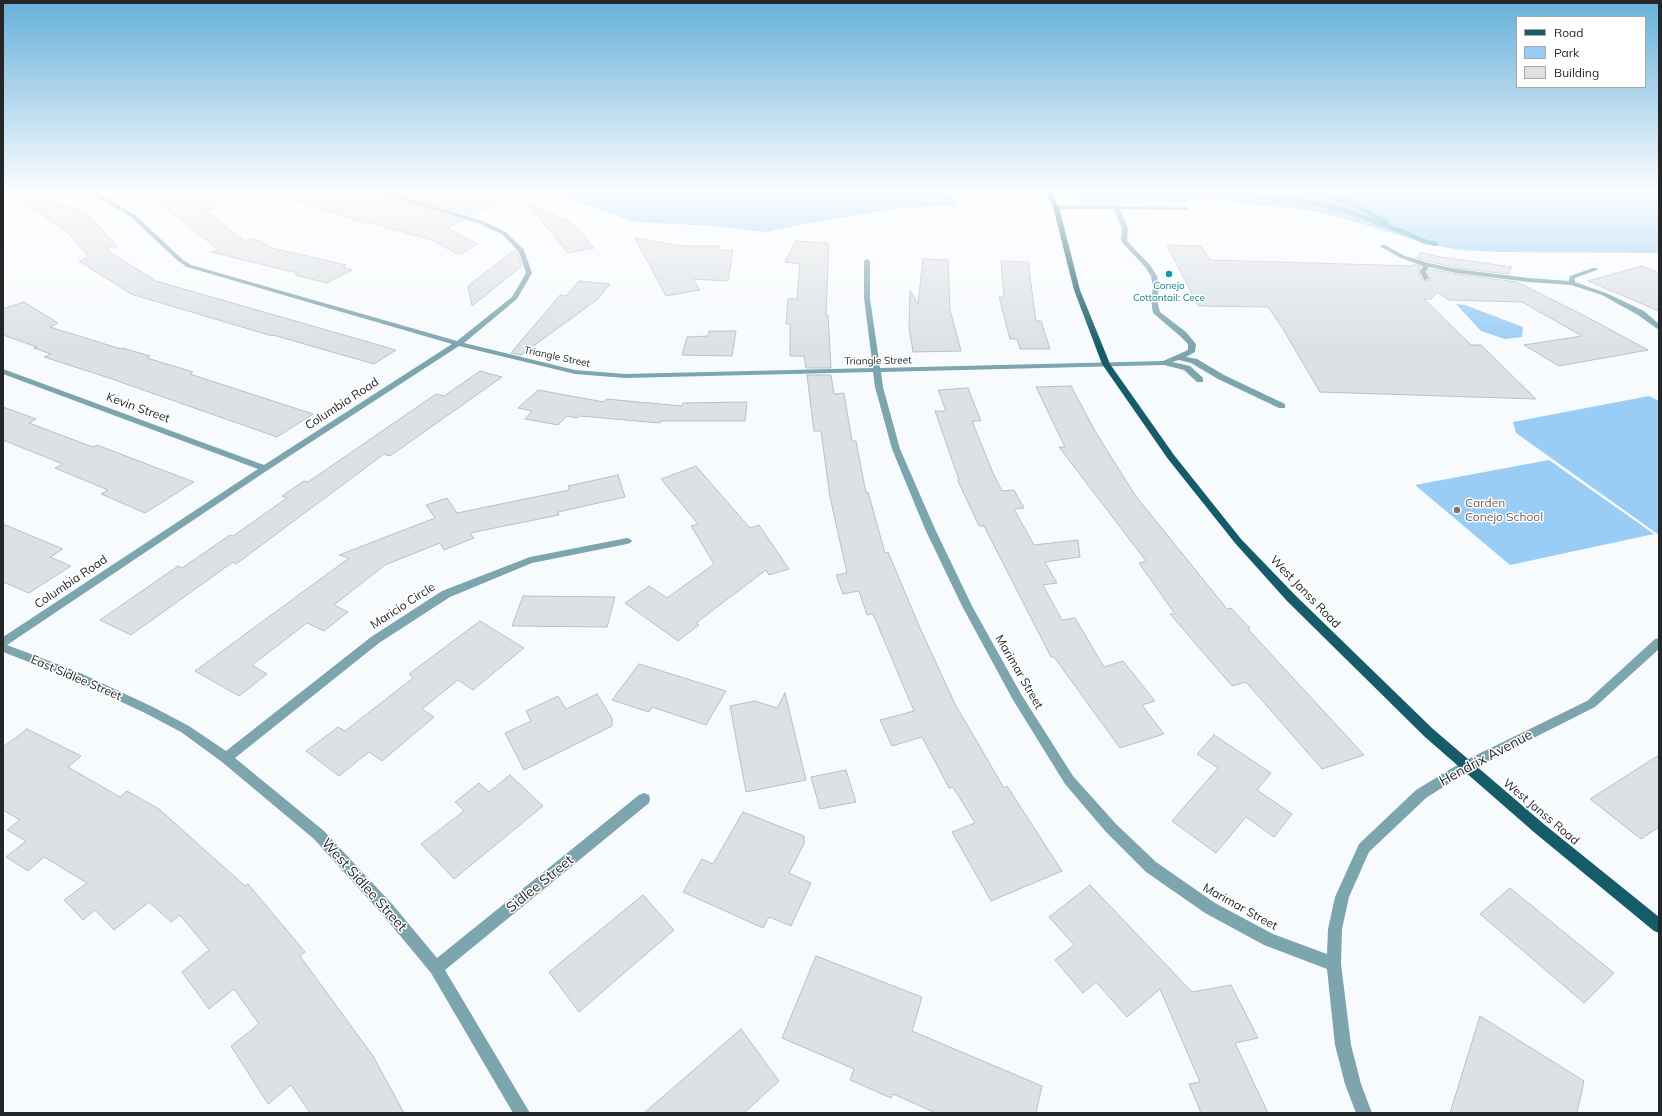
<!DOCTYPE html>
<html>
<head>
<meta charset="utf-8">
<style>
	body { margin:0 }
	#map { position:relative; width:1662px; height:1116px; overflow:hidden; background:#f8fbfe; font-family:Mulish,sans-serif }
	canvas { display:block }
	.frame { position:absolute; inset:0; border:4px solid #252627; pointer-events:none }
	.legend { position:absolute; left:1516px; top:16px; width:130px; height:72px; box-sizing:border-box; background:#fff; border:1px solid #a8a8a9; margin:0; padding:5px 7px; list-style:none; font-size:12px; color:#252627 }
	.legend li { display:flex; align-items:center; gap:8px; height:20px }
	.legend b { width:20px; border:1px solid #a8a8a9 }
</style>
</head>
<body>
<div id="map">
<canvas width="1662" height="1116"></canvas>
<div class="frame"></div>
<ul class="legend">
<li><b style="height:5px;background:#165c68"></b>Road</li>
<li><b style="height:11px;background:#99cdf5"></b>Park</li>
<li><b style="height:11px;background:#dde1e3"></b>Building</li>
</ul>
</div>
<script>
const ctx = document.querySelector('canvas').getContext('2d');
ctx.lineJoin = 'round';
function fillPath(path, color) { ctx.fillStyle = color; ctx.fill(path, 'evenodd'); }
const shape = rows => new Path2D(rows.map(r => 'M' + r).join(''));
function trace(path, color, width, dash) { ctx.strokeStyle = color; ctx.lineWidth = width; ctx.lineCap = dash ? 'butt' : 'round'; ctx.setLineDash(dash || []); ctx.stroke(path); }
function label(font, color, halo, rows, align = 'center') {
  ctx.font = font + ' Mulish,sans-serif'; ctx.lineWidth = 3; ctx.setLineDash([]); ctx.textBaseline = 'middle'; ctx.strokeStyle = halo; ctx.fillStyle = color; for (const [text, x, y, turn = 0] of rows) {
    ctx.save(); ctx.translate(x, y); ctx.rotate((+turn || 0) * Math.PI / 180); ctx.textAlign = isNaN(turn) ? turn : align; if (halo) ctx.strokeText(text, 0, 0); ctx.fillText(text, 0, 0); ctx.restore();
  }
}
const green = shape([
	[546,191,949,191,958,205,900,208,800,225,766,232,712,226,635,222],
	[1076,191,1659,191,1659,253,1500,252,1459,250,1428,244,1349,220,1317,212,1274,206,1241,204,1232,200,1195,199,1182,202,1084,203],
	[1456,304,1465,305,1523,327,1522,337,1505,339,1481,331],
	[1649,396,1659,401,1659,535,1516,433,1513,422],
	[1549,460,1654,534,1510,565,1415,485]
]);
const stream = shape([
	[1102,191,1166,194,1187,191],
	[1225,191,1261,197,1312,202,1350,212,1403,232],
	[1304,191,1339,199,1357,206,1386,222],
	[1400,230,1423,241,1436,244]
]);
const building = shape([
	[5,191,28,191,86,213,117,246,105,249,156,281,396,350,374,364,273,335,272,336,131,294,79,261,89,257,66,231,5,191],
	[144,191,198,191,218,207,205,210,244,241,254,238,272,248,346,265,343,267,352,270,327,283,295,275,297,273,211,252,219,250,144,191],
	[327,191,373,191,463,220,447,228,478,244,459,255,432,240,367,222,365,223,297,202,327,191],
	[387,191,480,191,507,198,471,216,387,191],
	[524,200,573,224,594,248,568,253,524,200],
	[635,238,683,246,720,246,720,250,733,250,728,281,693,279,700,290,666,296,635,238],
	[796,241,829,243,826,315,828,315,831,368,806,368,804,356,790,356,790,324,786,324,788,299,797,299,800,264,785,262,796,241],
	[1167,245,1201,246,1210,260,1414,266,1414,264,1421,267,1419,273,1423,281,1430,280,1428,272,1430,269,1456,274,1517,282,1585,316,1648,350,1559,366,1524,345,1582,336,1522,302,1449,300,1437,292,1431,299,1424,299,1471,345,1481,345,1536,399,1320,392,1283,329,1268,307,1198,306,1167,245],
	[515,250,518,253,522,266,472,306,468,286,515,250],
	[1420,252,1441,257,1512,267,1508,274,1456,268,1417,258,1420,252],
	[923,259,948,260,950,310,961,351,913,352,909,327,910,290,918,304,923,259],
	[1001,261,1028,262,1036,321,1041,321,1050,349,1020,349,1017,339,1010,339,999,297,1004,297,1001,261],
	[1642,266,1659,273,1659,311,1588,281,1642,266],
	[579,281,610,284,598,299,521,355,511,353,560,295,566,296,579,281],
	[24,302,58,323,50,327,121,349,123,348,150,356,147,358,193,372,190,374,313,414,277,437,106,377,44,357,51,354,34,348,37,347,3,335,3,309,24,302],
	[709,331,736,331,732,356,682,355,687,337,708,336,709,331],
	[480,371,502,377,390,456,384,454,236,564,233,562,131,635,100,620,178,566,182,568,230,535,233,536,287,498,282,496,304,481,308,482,436,394,444,396,480,371],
	[807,375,831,375,834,394,844,393,852,441,856,441,866,493,868,492,885,553,888,552,920,628,955,704,1004,788,1007,786,1062,871,991,901,952,832,975,823,953,787,949,788,922,737,892,746,880,720,914,711,873,614,867,615,859,591,843,594,836,575,847,573,830,497,821,431,814,431,807,375],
	[1071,386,1095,431,1135,495,1227,609,1231,608,1250,628,1248,629,1364,755,1322,769,1246,682,1232,686,1170,614,1175,614,1139,563,1146,561,1059,447,1065,447,1036,387,1071,386],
	[968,388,981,421,972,421,993,473,1002,491,1014,490,1024,508,1014,509,1034,545,1078,540,1080,557,1045,562,1057,583,1043,585,1062,620,1075,618,1104,667,1123,661,1155,701,1142,705,1164,734,1120,748,1054,657,1051,657,984,526,979,526,958,481,959,480,935,411,946,411,938,390,968,388],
	[538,390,604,402,606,399,682,406,683,403,747,402,745,421,661,421,660,423,580,416,577,418,567,416,558,425,525,419,532,411,518,408,538,390],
	[3,407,36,419,29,423,93,447,97,445,194,482,145,513,101,494,108,490,55,468,63,464,3,440,3,407],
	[696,466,750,528,759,525,789,569,769,575,766,570,696,623,699,625,678,641,625,603,649,586,667,598,714,564,691,526,698,524,661,479,696,466],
	[618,475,625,497,558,512,559,515,470,533,474,538,444,550,440,543,385,565,334,605,348,612,324,631,307,623,252,665,267,674,239,696,195,671,349,558,339,555,435,518,426,505,447,498,457,513,569,490,568,486,618,475],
	[3,524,63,549,50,557,71,566,29,593,3,582,3,524],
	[523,596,615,597,607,627,512,626,523,596],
	[480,621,524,648,473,690,458,680,422,709,434,717,382,761,369,752,339,776,306,751,338,727,345,731,413,678,409,674,480,621],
	[639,664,726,691,706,725,652,707,649,712,612,700,639,664],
	[785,693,806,780,746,792,730,706,755,701,777,708,785,693],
	[597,694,612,718,612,726,524,770,505,733,531,721,526,711,558,696,566,709,597,694],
	[27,729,81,756,68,767,120,797,127,791,159,809,245,886,248,884,305,952,300,956,373,1056,404,1113,310,1113,291,1085,268,1104,231,1046,259,1024,234,989,209,1009,182,972,209,950,180,915,171,922,149,902,114,930,95,910,83,920,64,900,87,883,44,857,28,871,6,857,26,841,7,830,20,820,3,810,3,747,27,729],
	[1214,735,1271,773,1257,790,1292,814,1274,837,1246,817,1216,853,1172,821,1218,768,1197,754,1214,735],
	[1659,755,1659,827,1641,839,1590,799,1659,755],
	[846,770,856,802,820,809,811,777,846,770],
	[510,775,543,806,454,879,421,844,464,811,455,802,479,783,489,792,510,775],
	[743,812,804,836,804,844,789,873,811,883,791,926,769,917,763,928,683,892,702,859,713,864,743,812],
	[1090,885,1192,992,1231,985,1258,1038,1235,1043,1268,1113,1201,1113,1189,1084,1200,1082,1160,989,1127,1017,1096,982,1083,993,1055,960,1074,945,1049,917,1090,885],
	[1510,888,1614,973,1584,1003,1480,914,1510,888],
	[643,895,674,930,579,1012,549,972,643,895],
	[816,956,922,997,912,1031,1042,1086,1036,1113,936,1113,893,1094,891,1098,850,1080,854,1069,782,1038,816,956],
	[1480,1016,1584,1081,1577,1113,1450,1113,1480,1016],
	[741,1029,779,1081,744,1113,644,1113,741,1029]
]);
const minor = shape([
	[87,191,94,191,135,215,182,259,191,265,457,341,512,297,526,273,519,252,502,234,478,223,374,191,382,191,482,221,506,232,524,250,532,273,517,299,464,343,575,370,625,374,873,368,864,298,864,261,867,259,870,261,870,298,880,368,1163,361,1186,351,1188,349,1188,344,1180,336,1153,313,1151,300,1153,288,1151,276,1145,267,1121,241,1122,229,1114,209,1056,209,1053,207,1056,205,1189,207,1189,209,1187,210,1120,209,1128,229,1127,241,1150,265,1157,276,1159,288,1157,300,1160,312,1186,332,1196,344,1195,352,1186,357,1197,359,1224,375,1285,404,1285,408,1279,408,1218,379,1191,363,1179,360,1172,362,1190,366,1203,378,1203,382,1197,382,1184,370,1164,365,881,372,883,387,900,449,935,529,972,606,1021,694,1073,776,1116,824,1156,862,1215,903,1273,934,1327,954,1328,929,1335,897,1359,844,1416,790,1462,762,1587,701,1655,639,1659,638,1659,649,1595,707,1470,770,1426,798,1369,852,1349,897,1342,929,1341,964,1351,1045,1361,1084,1372,1113,1356,1113,1345,1084,1335,1045,1327,969,1264,945,1205,913,1146,872,1106,832,1065,784,1013,700,962,606,925,529,892,449,875,387,873,372,625,378,575,374,459,346,268,470,7,645,76,671,153,707,189,726,226,751,371,637,442,591,530,557,627,538,630,539,632,541,630,543,627,544,532,563,450,597,379,643,235,758,324,831,393,905,437,958,639,795,644,793,649,795,650,799,649,803,445,970,530,1113,513,1113,431,973,383,915,314,839,222,762,181,732,145,713,68,677,3,652,3,637,258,469,3,374,3,369,264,465,452,344,187,267,178,261,131,217,87,191],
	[1381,245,1385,245,1405,256,1429,263,1456,269,1529,278,1569,281,1570,276,1593,268,1597,268,1597,270,1575,278,1575,282,1606,293,1644,311,1659,324,1659,330,1638,315,1602,295,1571,285,1529,282,1456,273,1429,267,1426,272,1429,279,1424,280,1420,272,1423,266,1401,258,1381,247,1381,245]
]);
const major = shape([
	[1045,191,1051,191,1059,207,1080,290,1110,364,1174,455,1241,539,1295,595,1433,729,1545,825,1659,917,1659,933,1654,931,1535,833,1425,737,1287,601,1235,543,1168,459,1102,364,1074,290,1053,207,1045,191]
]);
const markers = [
	[1169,274,4,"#0f9aa8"],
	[1457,510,4,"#8d6e63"]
];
const farCulturenames = [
	["Conejo",1169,286],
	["Cottontail: Cece",1169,298]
];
const farStreetnames = [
	["Triangle Street",557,357,12],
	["Triangle Street",878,361,-1]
];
const streetNames = [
	["Columbia Road",342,404,-33],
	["Kevin Street",138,408,20],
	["Columbia Road",71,582,-34],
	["West Janss Road",1305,592,46],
	["Maricio Circle",403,606,-33],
	["Marimar Street",1019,672,60],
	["East Sidlee Street",76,678,23],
	["West Janss Road",1541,812,40],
	["Marimar Street",1240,907,29]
];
const educationNames = [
	["Carden",1465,503],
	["Conejo School",1465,517]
];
const nearStreetnames = [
	["Hendrix Avenue",1486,758,-28],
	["Sidlee Street",540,884,-39],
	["West Sidlee Street",364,885,48]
];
fillPath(green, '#99cdf5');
trace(stream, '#42a9c5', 4.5);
fillPath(building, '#dde1e3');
trace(building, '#bcbfc2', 1);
fillPath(minor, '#7da5ae');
fillPath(major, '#165c68');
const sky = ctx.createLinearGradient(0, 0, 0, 347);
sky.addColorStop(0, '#65b0da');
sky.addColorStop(0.55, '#fcfdff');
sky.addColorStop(1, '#fcfdff00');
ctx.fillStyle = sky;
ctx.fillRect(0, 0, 1662, 347);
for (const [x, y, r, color] of markers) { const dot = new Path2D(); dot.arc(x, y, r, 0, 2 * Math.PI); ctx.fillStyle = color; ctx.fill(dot); trace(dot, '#fff', 1.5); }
label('10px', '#0d838f', '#fff', farCulturenames);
label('10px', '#252627', '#fff', farStreetnames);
label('12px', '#252627', '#fff', streetNames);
label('12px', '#785e54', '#fff', educationNames, 'left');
label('14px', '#252627', '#fff', nearStreetnames);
</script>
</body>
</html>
